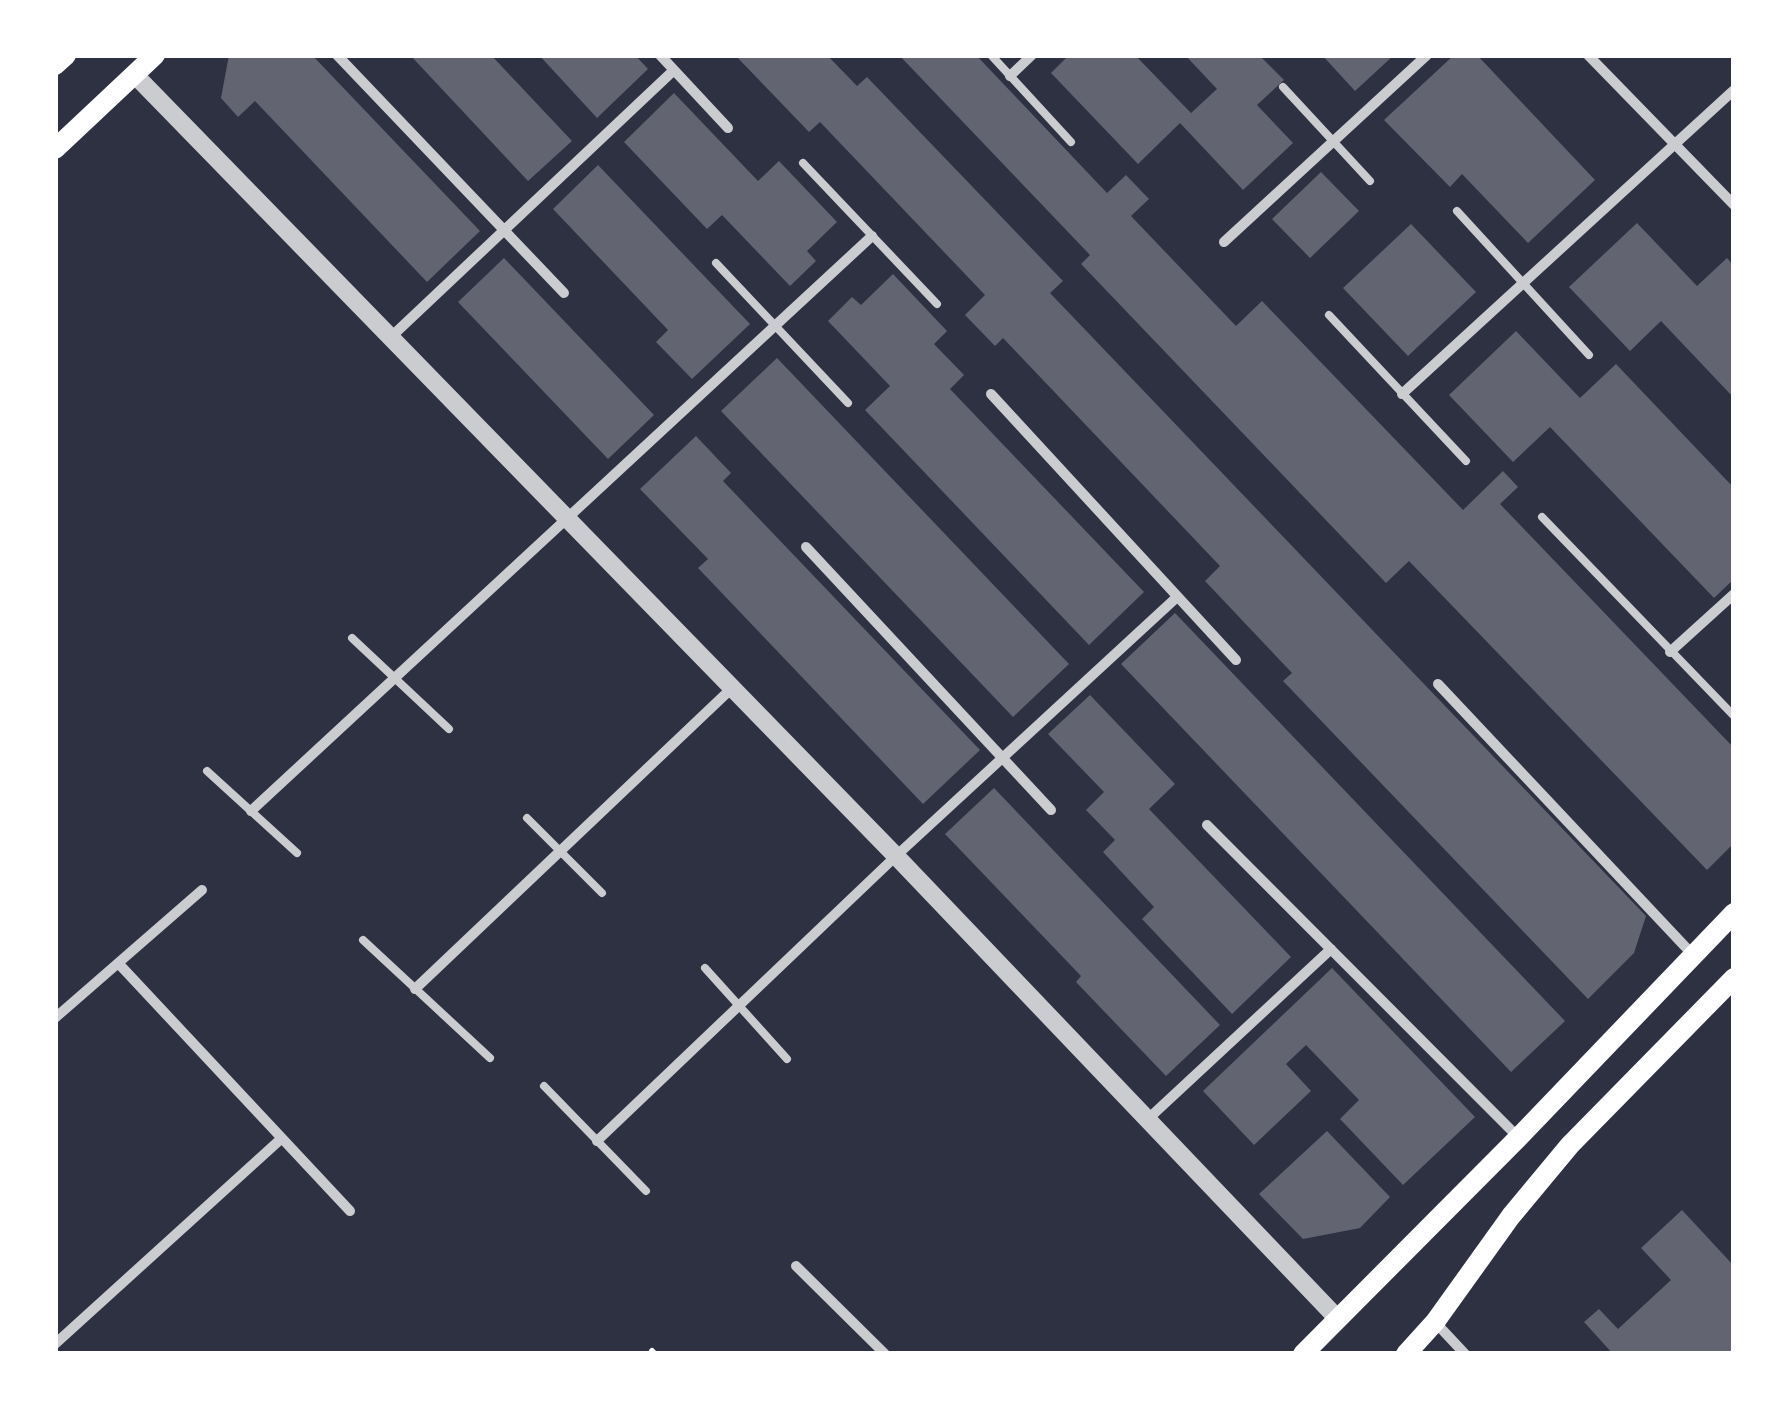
<!DOCTYPE html>
<html>
<head>
<meta charset="utf-8">
<style>
	body { margin:0 }
	#map { position:relative; width:1789px; height:1409px; overflow:hidden; background:#2d3142; font-family:Figtree,sans-serif }
	canvas { display:block }
	.frame { position:absolute; inset:0; border:58px solid #fff; pointer-events:none }
</style>
</head>
<body>
<div id="map">
<canvas width="1789" height="1409"></canvas>
<div class="frame"></div>
</div>
<script>
const ctx = document.querySelector('canvas').getContext('2d');
ctx.lineJoin = 'round';
function fillPath(path, color) { ctx.fillStyle = color; ctx.fill(path, 'evenodd'); }
const shape = rows => new Path2D(rows.map(r => 'M' + r).join(''));
function trace(path, color, width, dash) { ctx.strokeStyle = color; ctx.lineWidth = width; ctx.lineCap = dash ? 'butt' : 'round'; ctx.setLineDash(dash || []); ctx.stroke(path); }
const building = shape([
	[229,55,312,55,480,231,427,282,255,101,238,117,221,98],
	[410,55,491,55,572,141,528,181],
	[539,55,635,55,648,69,597,118],
	[735,55,827,55,857,86,867,77,1063,281,1050,293,1646,916,1634,953,1588,999,1283,681,1292,673,1205,581,1220,566,1003,338,995,346,965,315,985,295,820,122,809,132],
	[899,55,976,55,1107,193,1126,175,1149,199,1131,216,1236,326,1262,301,1463,510,1503,471,1518,487,1500,504,1734,748,1734,843,1707,870,1409,561,1386,583,1081,264,1090,255],
	[1069,55,1135,55,1191,113,1217,89,1185,55,1259,55,1284,80,1257,105,1293,143,1243,190,1180,123,1138,164,1051,73],
	[1322,55,1394,55,1355,91],
	[1454,55,1477,55,1595,180,1528,243,1462,174,1450,187,1384,120],
	[674,93,758,181,779,161,837,222,807,251,816,261,790,286,722,215,707,229,624,142],
	[598,165,750,324,692,379,656,342,668,330,553,209],
	[1321,172,1359,211,1310,258,1272,219],
	[1637,223,1697,286,1727,258,1734,266,1734,398,1661,321,1630,351,1569,287],
	[1411,224,1476,292,1408,356,1343,288],
	[504,258,654,415,608,459,458,302],
	[893,274,947,331,934,344,964,375,950,389,1144,592,1089,645,865,410,890,386,828,321,852,297,861,305],
	[1516,331,1580,398,1616,364,1734,488,1734,579,1714,598,1550,427,1513,462,1449,395],
	[777,358,1069,664,1013,717,721,411],
	[696,436,731,473,723,481,980,750,923,804,698,568,708,559,640,489],
	[1175,613,1565,1021,1511,1072,1121,664],
	[1090,695,1175,784,1149,809,1291,957,1232,1014,1142,919,1154,907,1103,852,1115,840,1086,810,1104,792,1048,734],
	[994,788,1220,1025,1166,1076,1076,982,1081,976,945,834],
	[1332,968,1475,1117,1403,1185,1340,1119,1359,1100,1306,1045,1286,1064,1311,1091,1254,1145,1203,1091],
	[1327,1131,1390,1197,1360,1228,1303,1239,1259,1194],
	[1682,1210,1734,1266,1734,1354,1613,1354,1584,1322,1599,1309,1618,1329,1671,1280,1641,1248]
]);
const path = shape([
	[652,1351,655,1354]
]);
const service = shape([
	[991,55,1071,142],
	[1283,87,1370,181],
	[803,163,937,304],
	[1457,211,1589,355],
	[716,263,848,403],
	[1329,315,1466,461],
	[1542,517,1734,716],
	[352,638,449,729],
	[207,771,297,853],
	[527,818,602,893],
	[363,940,490,1058],
	[705,968,787,1059],
	[544,1086,646,1191]
]);
const minor = shape([
	[337,55,564,293],
	[660,55,728,128],
	[1588,55,1734,205],
	[1010,76,1032,55],
	[1224,242,1427,55],
	[391,337,674,70],
	[991,394,1236,660],
	[1402,394,1734,90],
	[806,547,1051,810],
	[1670,652,1734,594],
	[1438,684,1693,955],
	[251,811,872,236],
	[1207,825,1518,1137],
	[119,964,350,1211],
	[415,989,732,688],
	[55,1018,202,890],
	[1148,1119,1331,949],
	[597,1141,896,856,1177,597],
	[796,1266,885,1354],
	[1435,1322,1465,1354],
	[55,1344,282,1138]
]);
const tertiary = shape([
	[134,74,896,856,1338,1319]
]);
const secondary = shape([
	[55,65,66,55],
	[55,149,155,55],
	[1303,1354,1518,1138,1734,913],
	[1406,1354,1435,1322,1511,1216,1570,1145,1734,978]
]);
fillPath(building, '#626471');
trace(path, '#fff', 6);
trace(service, '#caccd0', 8);
trace(minor, '#caccd0', 10);
trace(tertiary, '#caccd0', 18);
trace(secondary, '#fff', 20);
</script>
</body>
</html>
